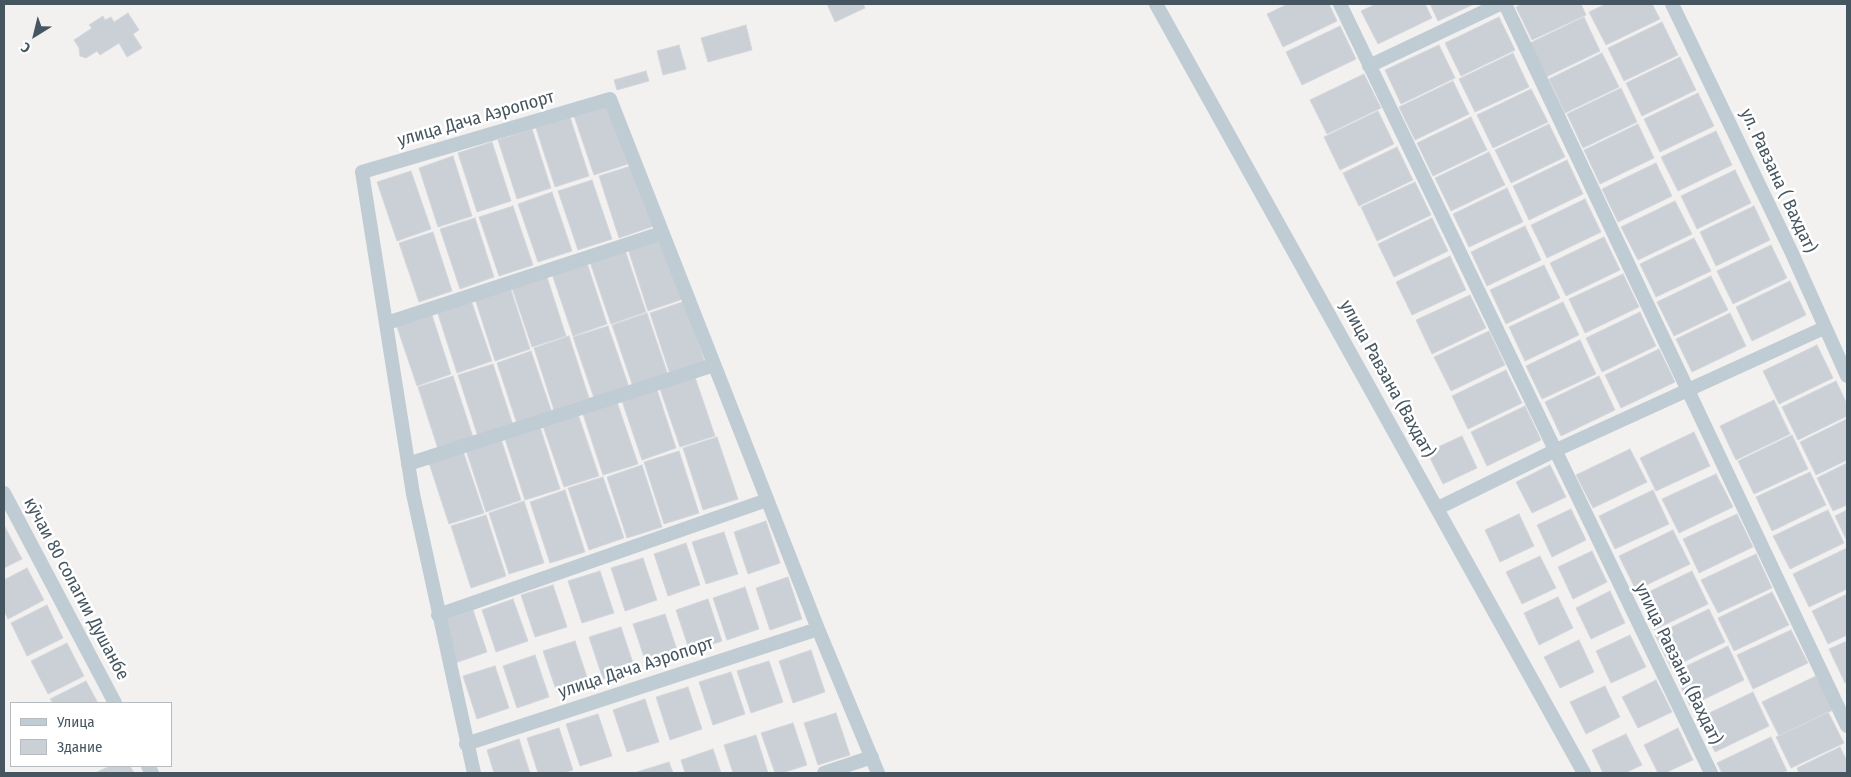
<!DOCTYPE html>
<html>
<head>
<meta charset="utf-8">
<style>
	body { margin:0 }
	#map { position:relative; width:1851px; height:777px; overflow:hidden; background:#f3f0f0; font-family:"Fira Sans Condensed",sans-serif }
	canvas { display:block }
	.frame { position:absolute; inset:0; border:5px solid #465660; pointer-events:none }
	.legend { position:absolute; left:10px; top:702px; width:162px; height:65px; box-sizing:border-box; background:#fff; border:1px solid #b5bbbf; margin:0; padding:6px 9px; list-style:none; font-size:15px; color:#465660 }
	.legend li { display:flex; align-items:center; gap:10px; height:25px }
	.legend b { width:25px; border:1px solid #b5bbbf }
	.north { position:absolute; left:10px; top:10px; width:50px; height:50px; -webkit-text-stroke:4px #fff; paint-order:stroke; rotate:216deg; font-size:14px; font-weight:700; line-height:20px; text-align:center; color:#465660 }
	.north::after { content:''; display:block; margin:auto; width:18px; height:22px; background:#465660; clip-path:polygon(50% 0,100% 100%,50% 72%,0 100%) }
</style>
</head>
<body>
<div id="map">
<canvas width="1851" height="777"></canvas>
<div class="frame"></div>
<ul class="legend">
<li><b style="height:6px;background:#bfccd3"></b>Улица</li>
<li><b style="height:14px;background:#cbd0d6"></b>Здание</li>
</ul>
<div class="north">С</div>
</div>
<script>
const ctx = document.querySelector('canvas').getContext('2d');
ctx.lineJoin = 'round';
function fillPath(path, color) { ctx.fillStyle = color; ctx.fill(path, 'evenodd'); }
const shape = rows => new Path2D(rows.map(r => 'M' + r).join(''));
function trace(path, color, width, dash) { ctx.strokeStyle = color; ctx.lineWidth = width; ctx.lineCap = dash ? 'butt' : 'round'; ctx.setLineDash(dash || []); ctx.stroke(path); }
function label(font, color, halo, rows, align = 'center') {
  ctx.font = font + ' "Fira Sans Condensed",sans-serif'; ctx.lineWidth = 5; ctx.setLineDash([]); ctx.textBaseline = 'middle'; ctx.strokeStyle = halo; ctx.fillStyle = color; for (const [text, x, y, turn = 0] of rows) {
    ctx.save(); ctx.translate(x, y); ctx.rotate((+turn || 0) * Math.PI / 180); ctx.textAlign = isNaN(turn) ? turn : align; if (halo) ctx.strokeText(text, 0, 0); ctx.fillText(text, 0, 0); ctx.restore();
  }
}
const building = shape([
	[827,4,863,4,865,8,835,22,827,4],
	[1288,4,1329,4,1337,21,1283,47,1267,14,1288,4],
	[1376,4,1425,4,1432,18,1378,44,1361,11,1376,4],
	[1430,4,1474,4,1438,21,1430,4],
	[1523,4,1581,4,1586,15,1532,40,1516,7,1523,4],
	[1606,4,1652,4,1660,19,1606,45,1589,12,1606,4],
	[128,13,139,30,133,34,142,48,127,57,119,43,100,55,97,51,86,58,80,56,79,48,74,40,92,28,89,25,103,16,105,20,111,17,114,22,128,13],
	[1499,17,1515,50,1461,76,1445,43,1499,17],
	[1584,17,1600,51,1546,77,1530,43,1584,17],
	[1662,22,1678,55,1624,81,1608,48,1662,22],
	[746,25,752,50,708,62,701,38,746,25],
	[1340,26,1356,59,1302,85,1286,52,1340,26],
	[679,45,686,69,663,75,657,51,679,45],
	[1439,45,1455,78,1401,104,1385,70,1439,45],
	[1513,53,1529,87,1475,112,1459,79,1513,53],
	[1602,53,1619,87,1565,113,1549,79,1602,53],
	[1680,57,1696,90,1642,116,1626,83,1680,57],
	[646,71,649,81,617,90,614,80,646,71],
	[1364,74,1381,108,1327,134,1310,100,1364,74],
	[1453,81,1469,114,1415,140,1399,107,1453,81],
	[1621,88,1637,122,1583,148,1567,114,1621,88],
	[1531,89,1548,122,1493,148,1477,115,1531,89],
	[1698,93,1714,126,1660,152,1644,119,1698,93],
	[608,105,628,164,594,175,574,116,608,105],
	[1378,111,1394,144,1340,170,1324,137,1378,111],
	[570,117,589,176,555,187,536,128,570,117],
	[1471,117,1487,150,1433,176,1417,143,1471,117],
	[1549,124,1565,157,1511,183,1495,150,1549,124],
	[1638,124,1654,158,1600,184,1584,150,1638,124],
	[532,129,551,188,517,199,498,140,532,129],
	[1716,131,1732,165,1678,191,1661,157,1716,131],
	[492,142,511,201,477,212,458,153,492,142],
	[1397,147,1413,180,1359,206,1343,173,1397,147],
	[1489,152,1505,185,1451,211,1435,178,1489,152],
	[453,156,472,216,438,227,419,168,453,156],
	[1567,160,1583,194,1529,220,1513,186,1567,160],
	[1656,163,1672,196,1618,222,1602,189,1656,163],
	[634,165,654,226,619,238,599,176,634,165],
	[1735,170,1751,203,1697,229,1681,196,1735,170],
	[411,171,431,229,397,241,377,182,411,171],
	[592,180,612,239,578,250,558,191,592,180],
	[1415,182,1431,215,1377,241,1361,207,1415,182],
	[1507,188,1523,222,1469,247,1453,214,1507,188],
	[552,192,572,251,538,262,518,204,552,192],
	[1585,199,1601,232,1547,258,1531,225,1585,199],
	[1675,201,1692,234,1638,260,1621,227,1675,201],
	[513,206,533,265,499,276,479,217,513,206],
	[1754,206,1770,240,1716,266,1700,232,1754,206],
	[475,218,494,277,460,289,440,229,475,218],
	[1432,218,1448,251,1394,277,1378,244,1432,218],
	[1525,226,1541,260,1487,286,1471,252,1525,226],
	[433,232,452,291,419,302,399,243,433,232],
	[662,237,683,299,648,311,628,249,662,237],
	[1604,237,1620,270,1566,296,1550,263,1604,237],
	[1694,238,1711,271,1656,297,1640,264,1694,238],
	[1771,245,1787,278,1733,304,1717,271,1771,245],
	[625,250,646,312,611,324,590,262,625,250],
	[1450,256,1466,290,1412,315,1396,282,1450,256],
	[587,263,607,324,573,336,552,274,587,263],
	[1544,265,1560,298,1506,324,1490,290,1544,265],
	[546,274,566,336,532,347,511,285,546,274],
	[1623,274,1639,307,1585,333,1569,299,1623,274],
	[1711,276,1728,310,1674,336,1657,302,1711,276],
	[1790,281,1806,315,1752,341,1736,307,1790,281],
	[510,287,530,349,495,361,475,299,510,287],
	[1470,295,1486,328,1432,354,1416,320,1470,295],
	[471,300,492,361,457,373,437,311,471,300],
	[685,301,705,363,670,374,650,313,685,301],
	[1563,302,1579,335,1525,361,1509,327,1563,302],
	[431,312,451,374,417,386,396,324,431,312],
	[1640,312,1656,346,1602,372,1586,338,1640,312],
	[647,313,668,375,633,387,612,325,647,313],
	[1730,313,1746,346,1692,372,1676,339,1730,313],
	[608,326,629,387,594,398,573,337,608,326],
	[1489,331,1505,365,1451,391,1434,357,1489,331],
	[569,336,589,398,554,410,534,348,569,336],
	[1580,340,1596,374,1542,399,1526,366,1580,340],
	[1817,345,1833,378,1779,404,1763,371,1817,345],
	[1659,349,1675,382,1621,408,1605,375,1659,349],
	[531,351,552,413,517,424,497,363,531,351],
	[493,364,513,425,478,437,458,375,493,364],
	[1506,370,1522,403,1468,429,1452,396,1506,370],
	[694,374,715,436,680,447,659,386,694,374],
	[453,376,473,437,438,449,418,387,453,376],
	[1599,376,1615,410,1561,436,1545,402,1599,376],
	[1836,381,1847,404,1847,416,1798,440,1782,407,1836,381],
	[656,387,676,448,642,460,621,398,656,387],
	[1774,400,1790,434,1736,460,1720,426,1774,400],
	[617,402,638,464,603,475,583,414,617,402],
	[1525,406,1541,440,1487,466,1471,432,1525,406],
	[578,414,599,476,564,487,543,426,578,414],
	[1847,419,1847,460,1816,475,1800,442,1847,419],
	[540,427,560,489,525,500,505,439,540,427],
	[1694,432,1710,466,1656,491,1640,458,1694,432],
	[1792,435,1808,469,1754,494,1738,461,1792,435],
	[1462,436,1477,468,1443,484,1427,452,1462,436],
	[717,437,738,499,703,510,683,448,717,437],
	[501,439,521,500,486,512,466,450,501,439],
	[1630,449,1647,482,1593,508,1576,475,1630,449],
	[463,451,484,513,449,524,429,463,463,451],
	[679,451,699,513,664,524,644,462,679,451],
	[1847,463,1847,505,1833,511,1817,478,1847,463],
	[642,465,662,527,627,538,607,477,642,465],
	[1550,465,1566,497,1532,513,1516,482,1550,465],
	[1810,472,1826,505,1772,531,1756,497,1810,472],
	[1716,474,1733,507,1679,533,1662,499,1716,474],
	[603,477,624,538,589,550,568,488,603,477],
	[565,490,585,552,550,563,530,502,565,490],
	[1653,490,1669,524,1615,549,1599,516,1653,490],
	[524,501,544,563,509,574,489,513,524,501],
	[1571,509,1586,540,1552,557,1537,525,1571,509],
	[1828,510,1844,543,1790,569,1773,536,1828,510],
	[1847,510,1847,541,1835,516,1847,510],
	[1519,514,1534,546,1500,562,1485,530,1519,514],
	[1737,514,1753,547,1699,573,1683,539,1737,514],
	[486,515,506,576,471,588,451,526,486,515],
	[766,521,780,563,748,574,734,532,766,521],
	[5,527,22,559,4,568,4,528,5,527],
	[1673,530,1690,564,1636,590,1619,556,1673,530],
	[724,532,738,574,706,584,692,542,724,532],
	[686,543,700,585,668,596,654,554,686,543],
	[1847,548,1847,589,1809,607,1793,574,1847,548],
	[1592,551,1607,582,1573,599,1558,567,1592,551],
	[1756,554,1772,588,1718,613,1701,580,1756,554],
	[1540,556,1556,588,1522,604,1506,572,1540,556],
	[643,558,657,600,625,611,611,568,643,558],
	[27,568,44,600,8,619,4,610,4,580,27,568],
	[600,571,614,613,582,623,568,581,600,571],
	[1692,571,1708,604,1654,630,1638,597,1692,571],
	[788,577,802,619,770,630,756,588,788,577],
	[553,585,567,627,535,637,521,595,553,585],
	[745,587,759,629,727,640,713,598,745,587],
	[1610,591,1625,623,1591,639,1576,608,1610,591],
	[1772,592,1789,625,1734,651,1718,618,1772,592],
	[1847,594,1847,635,1828,644,1812,611,1847,594],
	[1558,597,1573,628,1539,645,1524,613,1558,597],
	[513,599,528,641,496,652,482,610,513,599],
	[708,599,722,641,690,652,676,610,708,599],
	[47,605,63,638,27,656,11,623,47,605],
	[1709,609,1725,642,1671,668,1655,635,1709,609],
	[473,610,487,652,455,663,441,621,473,610],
	[665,614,679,656,647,666,633,624,665,614],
	[621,627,635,669,603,679,589,637,621,627],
	[1791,630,1808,663,1753,689,1737,655,1791,630],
	[1630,635,1646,667,1611,683,1596,651,1630,635],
	[1579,640,1594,672,1560,688,1544,657,1579,640],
	[575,641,589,683,557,693,543,651,575,641],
	[1847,641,1847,682,1845,683,1829,649,1847,641],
	[67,643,84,676,48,694,31,661,67,643],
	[1728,646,1744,680,1690,706,1674,672,1728,646],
	[811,650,825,692,793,703,779,661,811,650],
	[535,655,549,697,517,708,503,666,535,655],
	[769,661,783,702,751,713,737,671,769,661],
	[495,666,509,708,477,719,463,676,495,666],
	[731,672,745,714,713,725,699,682,731,672],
	[1816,676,1833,710,1779,736,1762,702,1816,676],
	[1656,680,1672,712,1638,728,1622,697,1656,680],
	[86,681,98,703,53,703,50,699,86,681],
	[1605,686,1620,717,1586,734,1570,702,1605,686],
	[688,687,702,729,670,740,656,697,688,687],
	[1753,692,1769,726,1715,752,1699,718,1753,692],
	[645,699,659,742,627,752,613,710,645,699],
	[1828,712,1844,743,1791,768,1776,737,1828,712],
	[836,713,850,755,818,765,804,723,836,713],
	[598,714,612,756,580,766,566,724,598,714],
	[793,723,807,765,782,773,775,773,761,733,793,723],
	[559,728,573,770,563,773,538,773,527,738,559,728],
	[1678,728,1693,760,1665,773,1658,773,1644,745,1678,728],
	[1626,734,1642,765,1625,773,1603,773,1592,750,1626,734],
	[756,735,768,773,733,773,724,745,756,735],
	[1771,737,1787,771,1782,773,1722,773,1717,763,1771,737],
	[519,739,530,773,494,773,487,750,519,739],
	[1840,747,1847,761,1847,773,1799,773,1797,768,1840,747],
	[713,749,721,773,685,773,681,760,713,749],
	[669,762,673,773,638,773,637,772,669,762],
	[110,766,130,766,134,773,95,773,110,766]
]);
const minor = shape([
	[1156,4,1584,773],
	[1340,4,1711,773],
	[1505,4,1847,726],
	[1672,4,1791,251,1847,376],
	[1369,66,1500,4],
	[387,323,662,233],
	[408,464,714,365],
	[4,493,115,703],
	[1438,508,1554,451,1824,328],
	[438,615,767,500],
	[466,744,818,629],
	[148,766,152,773],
	[474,773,413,494,362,172,610,99,818,629,878,773],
	[824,773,872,757]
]);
const streetNames = [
	["улица Дача Аэропорт",476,119,-16],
	["ул. Равзана ( Вахдат)",1778,181,65],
	["улица Равзана (Вахдат)",1387,379,61],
	["кӯчаи 80 солагии Душанбе",76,589,62],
	["улица Равзана (Вахдат)",1678,664,64],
	["улица Дача Аэропорт",636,668,-18]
];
fillPath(building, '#cbd0d6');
trace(building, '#d3d7dc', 1);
trace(minor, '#bfccd3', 14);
label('18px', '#465660', '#fff', streetNames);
</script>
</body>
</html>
